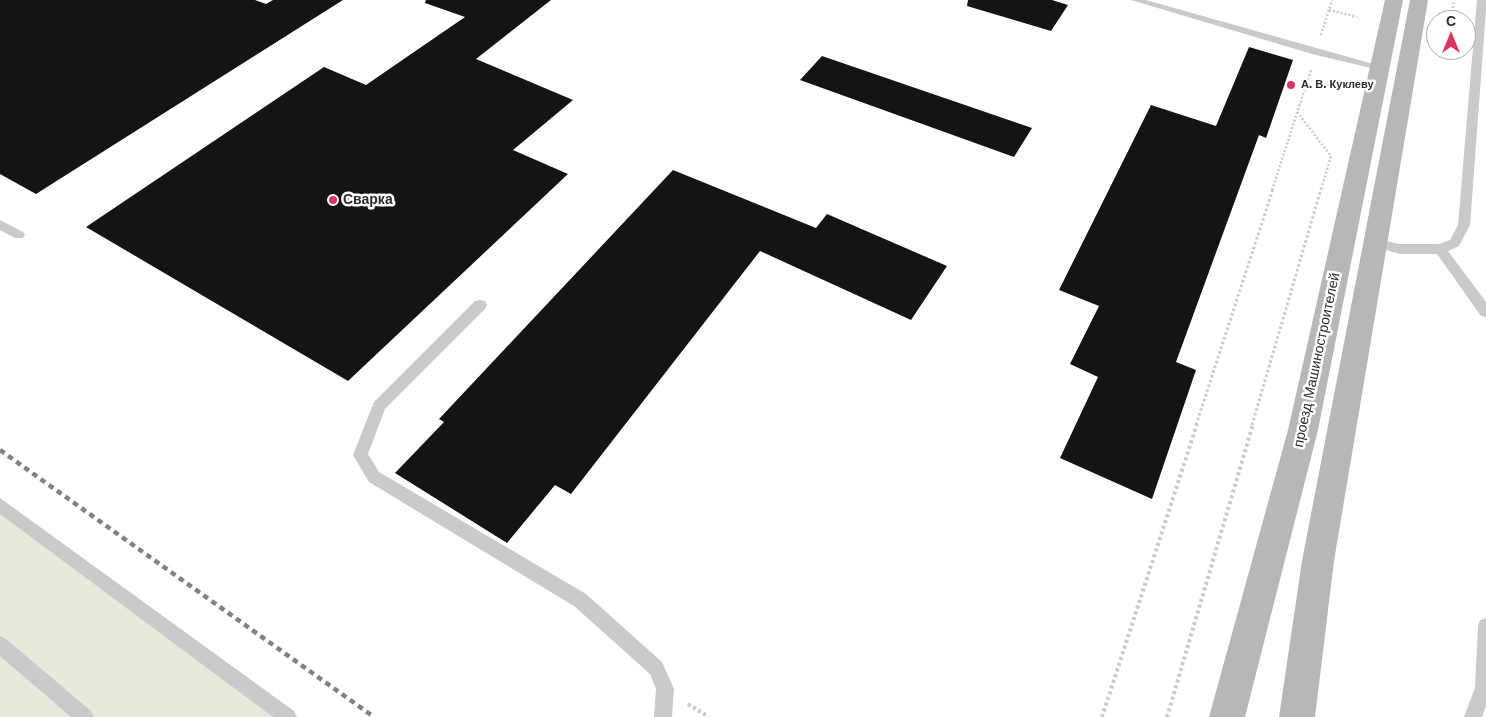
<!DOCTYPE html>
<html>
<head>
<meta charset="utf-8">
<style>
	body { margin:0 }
	#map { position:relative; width:1486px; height:717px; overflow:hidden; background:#fff; font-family:"Work Sans",sans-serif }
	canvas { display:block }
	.north { position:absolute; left:1426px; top:10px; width:50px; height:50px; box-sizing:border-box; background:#fff; border:1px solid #ababab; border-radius:50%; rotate:0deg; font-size:14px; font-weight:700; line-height:20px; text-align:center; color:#2d2d2d }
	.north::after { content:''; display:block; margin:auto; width:18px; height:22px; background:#e1335f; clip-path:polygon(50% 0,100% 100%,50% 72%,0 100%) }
</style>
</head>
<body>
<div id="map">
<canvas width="1486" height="717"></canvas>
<div class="north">С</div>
</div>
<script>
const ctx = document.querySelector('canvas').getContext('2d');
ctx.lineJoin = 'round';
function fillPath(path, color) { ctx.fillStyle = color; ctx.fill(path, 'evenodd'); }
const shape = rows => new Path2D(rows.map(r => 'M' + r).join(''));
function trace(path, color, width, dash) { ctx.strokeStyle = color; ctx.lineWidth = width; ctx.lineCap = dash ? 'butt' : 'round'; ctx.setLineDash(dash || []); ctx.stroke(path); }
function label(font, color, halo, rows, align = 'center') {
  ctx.font = font + ' "Work Sans",sans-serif'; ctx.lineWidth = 5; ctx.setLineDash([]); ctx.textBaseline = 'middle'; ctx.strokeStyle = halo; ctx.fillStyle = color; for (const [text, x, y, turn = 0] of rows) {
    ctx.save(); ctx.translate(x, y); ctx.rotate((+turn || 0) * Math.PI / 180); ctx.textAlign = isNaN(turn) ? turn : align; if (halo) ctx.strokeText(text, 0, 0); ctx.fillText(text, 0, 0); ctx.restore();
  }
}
const green = shape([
	[0,505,288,717,0,717]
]);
const building = shape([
	[0,0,255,0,266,4,273,0,343,0,36,194,0,174],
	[426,0,551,0,476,59,573,100,513,150,568,174,348,381,86,227,324,67,366,85,465,17,425,3],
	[968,0,1052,0,1068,5,1051,31,967,6],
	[1249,47,1293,60,1266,138,1259,135,1176,362,1196,370,1152,499,1060,458,1098,377,1070,364,1099,306,1059,290,1151,105,1216,126],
	[822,56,1032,128,1014,157,800,80],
	[673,170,816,228,827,214,947,266,911,320,760,251,571,494,555,485,507,543,395,473,444,422,439,419]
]);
const pathFar2 = shape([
	[1329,10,1357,17],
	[1451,20,1454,0],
	[1321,35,1332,0],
	[1297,112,1331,156,1321,190],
	[1272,190,1311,70]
]);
const pathFar1 = shape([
	[1196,425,1273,189],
	[1252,425,1321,189]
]);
const path = shape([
	[688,704,709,717],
	[1102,717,1197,424],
	[1167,717,1253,424]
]);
const lane = shape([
	[1131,0,1146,0,1384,67,1379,70,1312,54,1131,0],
	[1477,0,1486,0,1486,10,1470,225,1459,246,1448,251,1486,302,1486,317,1481,316,1437,254,1400,254,1372,246,1370,243,1376,239,1400,244,1439,244,1450,240,1458,225,1477,0],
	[0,220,23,232,25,235,23,238,15,238,0,230,0,220],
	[480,300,485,301,487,305,485,309,385,409,368,454,379,472,586,594,662,662,674,689,672,717,654,717,656,689,650,674,574,606,369,482,353,455,374,402,475,301,480,300],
	[0,498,294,711,297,717,273,717,0,514,0,498],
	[1486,618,1486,706,1482,717,1464,717,1475,688,1478,626,1480,620,1486,618],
	[0,636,6,639,91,711,94,717,71,717,0,656,0,636]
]);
const secondary = shape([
	[1385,0,1403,0,1318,430,1245,717,1209,717,1288,430,1385,0],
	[1410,0,1428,0,1334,561,1315,717,1279,717,1302,561,1410,0]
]);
const rail = shape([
	[0,450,374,717]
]);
const markers = [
	[1291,85,5,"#e1335f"],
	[333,200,5,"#e1335f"]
];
const farPoinames = [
	["А. В. Куклеву",1301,85]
];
const poiNames = [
	["Сварка",343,200]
];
const streetNames = [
	["проезд Машиностроителей",1317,360,-78]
];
fillPath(green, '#e6eadb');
fillPath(building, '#141414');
trace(pathFar2, '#cacaca', 2.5, [2, 2]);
trace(pathFar1, '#cacaca', 3, [2.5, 2.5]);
trace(path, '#cacaca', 4, [3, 3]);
fillPath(lane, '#cacaca');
fillPath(secondary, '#b7b7b7');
trace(rail, '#828282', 4.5, [5.5, 4.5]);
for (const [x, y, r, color] of markers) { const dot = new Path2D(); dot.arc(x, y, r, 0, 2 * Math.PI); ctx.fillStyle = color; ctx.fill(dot); trace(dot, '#fff', 2); }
label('bold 11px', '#2d2d2d', '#fff', farPoinames, 'left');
label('bold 14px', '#2d2d2d', '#fff', poiNames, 'left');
label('14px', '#2d2d2d', '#fff', streetNames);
</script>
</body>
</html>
